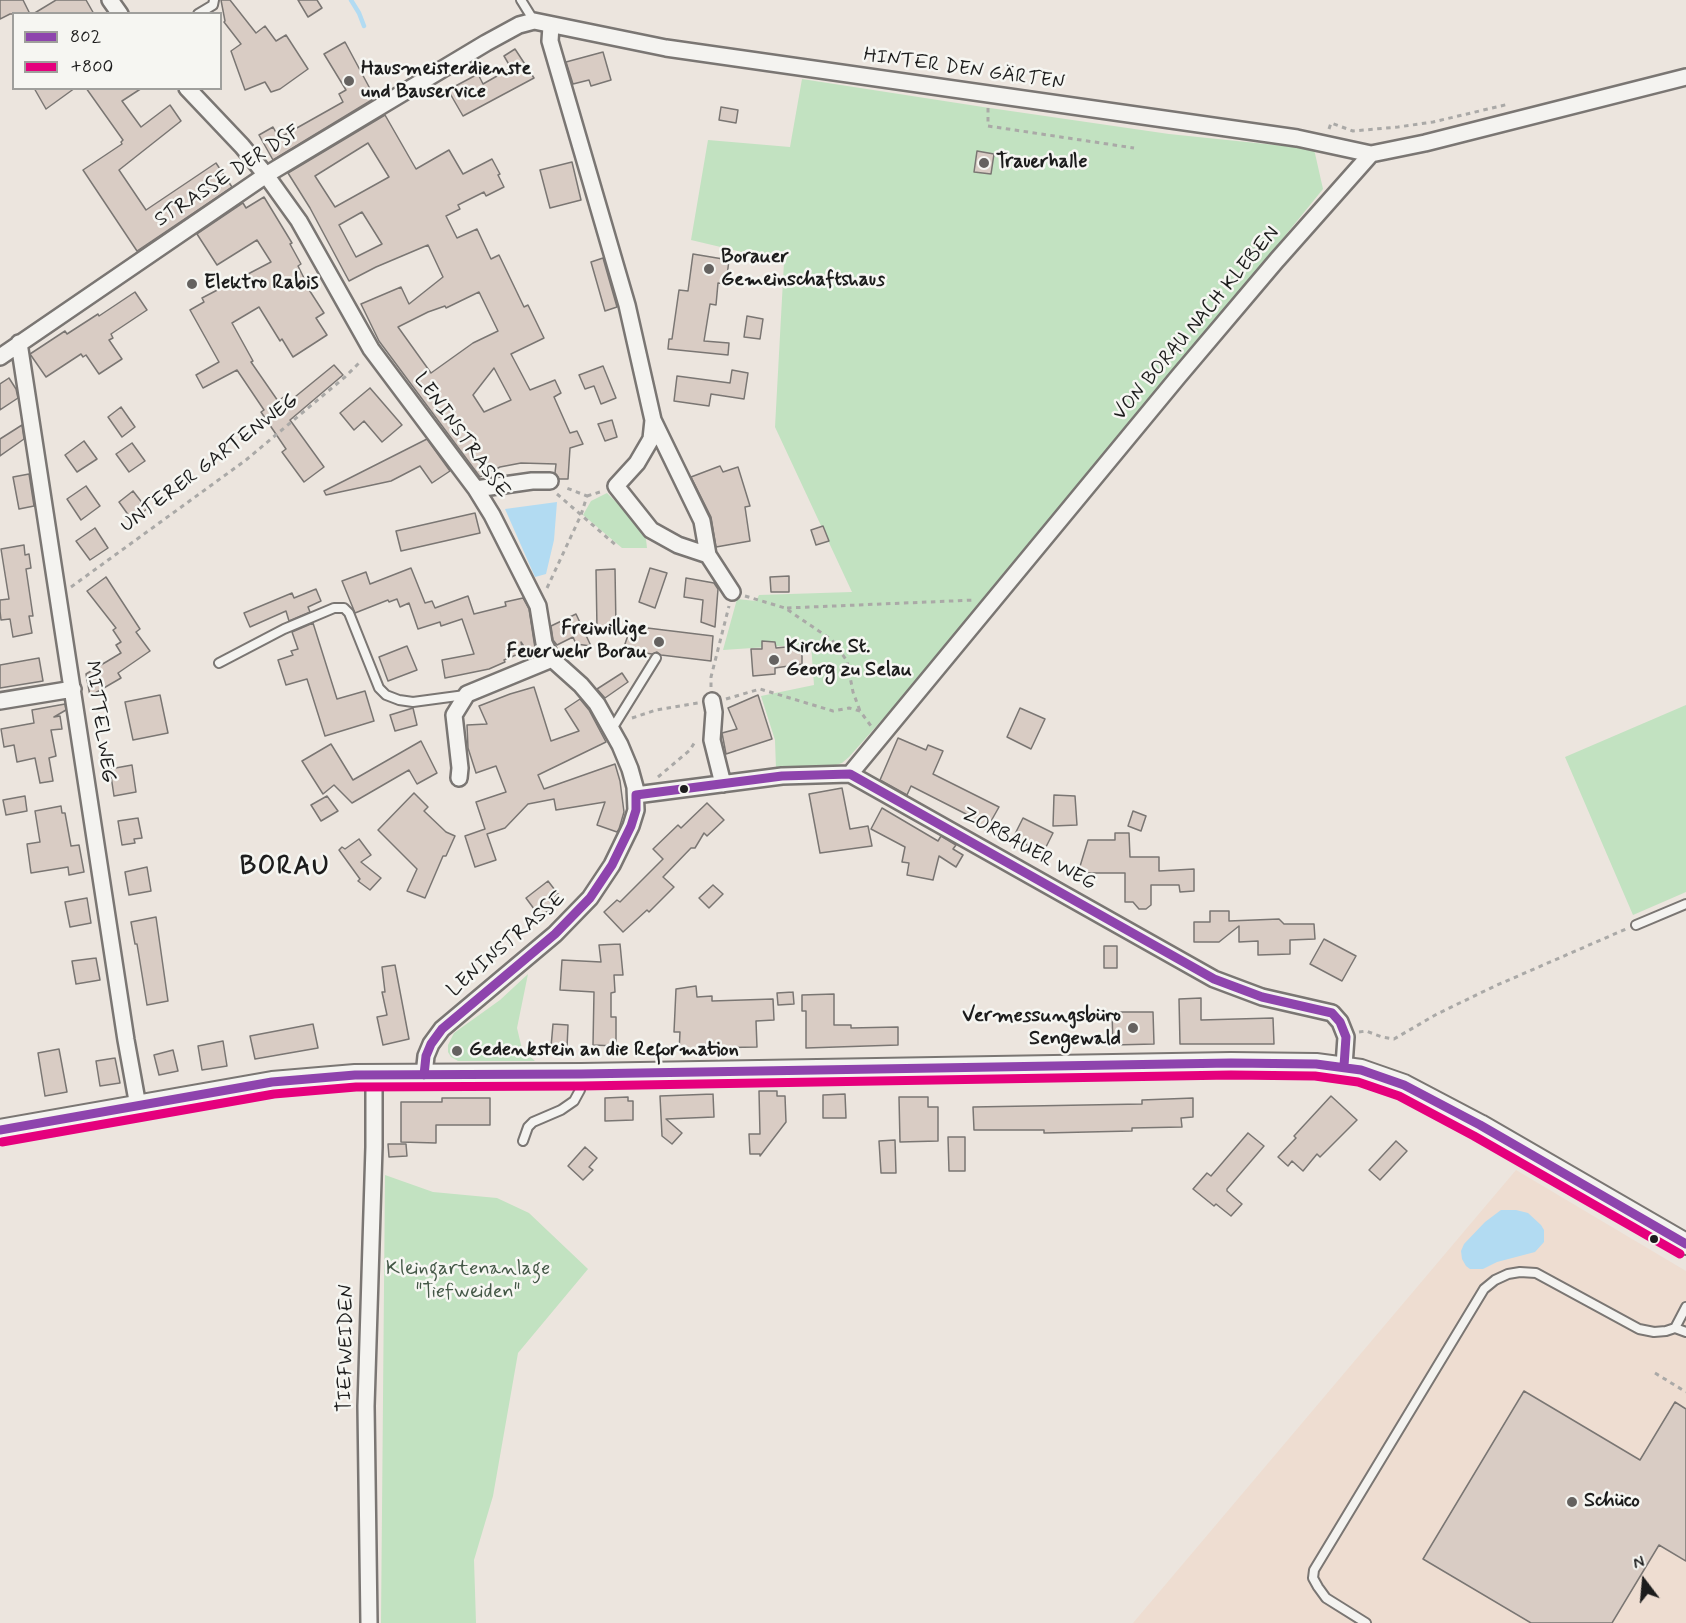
<!DOCTYPE html>
<html>
<head>
<meta charset="utf-8">
<style>
	body { margin:0 }
	#map { position:relative; width:1686px; height:1623px; overflow:hidden; background:#ece5de; font-family:Mynerve,sans-serif }
	canvas { display:block }
	.legend { position:absolute; left:12px; top:12px; width:210px; height:78px; box-sizing:border-box; background:#f6f6f2; border:2px solid #9f9f9c; margin:0; padding:8px 10px; list-style:none; font-size:18px; color:#1c1c1c }
	.legend li { display:flex; align-items:center; gap:12px; height:30px }
	.legend b { width:30px; border:2px solid #9f9f9c }
	.north { position:absolute; left:1614px; top:1551px; width:60px; height:60px; -webkit-text-stroke:4px #f6f6f2; paint-order:stroke; rotate:344deg; font-size:16px; font-weight:700; line-height:24px; text-align:center; color:#1c1c1c }
	.north::after { content:''; display:block; margin:auto; width:21px; height:27px; background:#1c1c1c; clip-path:polygon(50% 0,100% 100%,50% 72%,0 100%) }
</style>
</head>
<body>
<div id="map">
<canvas width="1686" height="1623"></canvas>
<ul class="legend">
<li><b style="height:8px;background:#8e44ad"></b>802</li>
<li><b style="height:8px;background:#e5007d"></b>+800</li>
</ul>
<div class="north">N</div>
</div>
<script>
const ctx = document.querySelector('canvas').getContext('2d');
ctx.lineJoin = 'round';
function fillPath(path, color) { ctx.fillStyle = color; ctx.fill(path, 'evenodd'); }
const shape = rows => new Path2D(rows.map(r => 'M' + r).join(''));
function trace(path, color, width, dash) { ctx.strokeStyle = color; ctx.lineWidth = width; ctx.lineCap = dash ? 'butt' : 'round'; ctx.setLineDash(dash || []); ctx.stroke(path); }
function label(font, color, halo, rows, align = 'center') {
  ctx.font = font + ' Mynerve,sans-serif'; ctx.lineWidth = 5; ctx.setLineDash([]); ctx.textBaseline = 'middle'; ctx.strokeStyle = halo; ctx.fillStyle = color; for (const [text, x, y, turn = 0] of rows) {
    ctx.save(); ctx.translate(x, y); ctx.rotate((+turn || 0) * Math.PI / 180); ctx.textAlign = isNaN(turn) ? turn : align; if (halo) ctx.strokeText(text, 0, 0); ctx.fillText(text, 0, 0); ctx.restore();
  }
}
const built = shape([
	[1516,1170,1686,1271,1686,1623,1133,1623]
]);
const green = shape([
	[802,79,983,107,1169,134,1314,149,1323,189,999,588,849,757,842,763,833,766,776,769,775,740,761,696,814,685,811,644,723,650,737,599,756,601,759,595,852,592,775,427,784,262,691,240,708,140,790,147],
	[607,493,645,531,647,548,622,548,583,515,591,501],
	[1686,705,1686,892,1633,915,1565,757],
	[528,974,517,1028,522,1049,535,1061,458,1061,451,1057,448,1052,448,1045,454,1033,500,1000],
	[385,1175,433,1192,497,1198,529,1213,588,1269,518,1353,493,1496,474,1560,476,1623,381,1623]
]);
const water = shape([
	[557,502,554,540,546,574,535,577,505,509],
	[1501,1210,1516,1210,1528,1213,1541,1225,1544,1230,1544,1242,1535,1252,1497,1262,1483,1269,1470,1269,1466,1266,1462,1259,1461,1251,1464,1244,1485,1222]
]);
const stream = shape([
	[351,0,359,13,364,26]
]);
const building = shape([
	[0,0,23,0,30,14,10,14,0,19,0,0],
	[56,0,86,0,94,14,33,14,56,0],
	[221,0,230,0,256,33,265,26,276,41,286,35,308,69,280,89,271,92,265,82,245,90,231,51,241,44,224,22,225,21,221,0],
	[298,0,317,0,322,8,308,17,298,0],
	[345,42,375,98,273,160,259,135,273,127,279,138,343,102,339,94,346,90,324,54,345,42],
	[515,49,534,78,463,116,448,90,478,74,483,84,511,68,504,56,515,49],
	[603,52,611,80,591,86,589,80,573,84,566,62,603,52],
	[34,88,75,88,46,109,34,88],
	[86,88,142,88,122,101,141,127,170,105,181,121,119,170,146,210,216,163,232,187,137,251,83,170,122,144,121,142,123,140,86,88],
	[721,107,738,110,736,123,719,120,721,107],
	[385,115,416,169,449,150,463,174,492,159,500,174,498,175,504,187,486,196,484,192,458,205,460,209,446,216,457,238,477,229,491,259,499,255,524,307,528,305,544,338,511,354,530,390,555,380,561,393,554,397,570,433,577,431,583,444,570,448,568,479,559,479,555,473,556,464,521,463,500,467,480,477,379,341,361,304,401,287,409,304,443,277,428,245,376,267,349,281,310,208,288,173,385,115],
	[368,143,389,177,335,207,315,176,368,143],
	[362,212,382,244,356,257,339,225,362,212],
	[479,292,498,331,473,343,431,373,398,327,428,312,445,306,446,308,479,292],
	[494,368,511,400,484,412,473,395,494,368],
	[977,151,994,154,991,174,974,172,977,151],
	[572,162,581,200,550,208,540,170,572,162],
	[264,197,292,243,290,244,301,264,298,266,307,284,306,285,324,313,316,318,327,335,293,357,282,339,280,341,259,307,232,323,253,361,251,362,278,401,285,396,290,401,334,365,343,375,290,420,324,467,304,482,282,452,286,449,261,412,264,410,237,370,203,388,196,375,219,362,190,310,204,302,202,298,271,262,257,240,217,265,197,234,243,203,246,208,264,197],
	[693,254,729,260,726,284,718,283,716,305,710,304,704,341,729,343,728,355,668,349,669,339,672,339,679,290,688,291,693,254],
	[603,258,617,307,605,311,591,262,603,258],
	[135,292,147,310,111,334,113,338,109,340,122,359,99,374,86,355,83,357,81,354,46,377,30,354,65,331,67,334,98,314,99,316,135,292],
	[747,316,763,319,760,339,744,337,747,316],
	[603,366,616,398,601,404,594,386,585,389,579,375,603,366],
	[732,370,748,373,744,399,711,394,709,406,674,401,677,376,730,383,732,370],
	[9,378,16,389,18,398,0,410,0,384,9,378],
	[370,388,402,425,382,442,364,421,354,430,340,413,370,388],
	[121,407,135,427,122,437,108,417,121,407],
	[612,420,617,437,605,441,598,424,612,420],
	[22,425,24,439,0,456,0,439,22,425],
	[427,439,450,471,432,483,420,466,391,481,326,495,324,491,427,439],
	[84,441,97,459,77,472,65,455,84,441],
	[132,443,145,461,129,472,116,454,132,443],
	[720,466,723,472,738,467,750,506,745,507,750,541,716,547,711,517,691,477,720,466],
	[29,474,34,506,19,509,13,477,29,474],
	[86,486,100,506,81,520,67,499,86,486],
	[133,491,147,509,132,520,119,502,133,491],
	[475,513,480,533,401,551,396,531,475,513],
	[823,526,829,541,816,545,811,530,823,526],
	[95,528,108,548,90,560,76,541,95,528],
	[24,545,25,555,29,554,31,568,26,569,33,616,29,616,32,633,13,637,10,619,1,620,0,611,0,600,9,599,1,549,24,545],
	[411,568,425,603,432,601,435,608,468,596,474,614,506,606,505,602,523,598,529,609,535,648,527,651,521,642,523,652,504,660,505,662,489,669,445,678,442,660,474,654,462,619,441,626,440,622,418,629,409,603,400,607,397,599,389,602,388,600,355,613,342,581,366,572,370,584,411,568],
	[650,568,667,573,655,608,639,602,650,568],
	[615,569,616,628,597,629,596,570,615,569],
	[789,576,789,592,771,592,770,577,789,576],
	[106,577,140,629,136,632,150,651,118,673,121,678,90,696,86,674,121,653,116,645,121,642,113,630,116,628,87,591,106,577],
	[686,578,714,583,718,589,715,627,701,622,703,600,684,597,686,578],
	[316,589,321,601,308,607,310,612,289,621,286,611,250,627,244,613,292,593,294,598,316,589],
	[576,614,591,646,576,644,573,637,557,645,553,640,551,626,576,614],
	[313,623,337,699,365,691,374,721,325,736,307,679,286,685,278,660,293,655,291,651,298,649,292,632,313,623],
	[631,626,713,636,711,661,661,655,657,652,652,654,625,650,625,644,631,626],
	[762,641,775,642,776,648,786,647,786,650,802,649,802,664,775,668,775,674,753,676,751,649,762,649,762,641],
	[407,646,417,670,388,681,379,657,407,646],
	[39,658,43,681,0,688,0,665,39,658],
	[622,673,628,682,605,698,597,689,622,673],
	[534,687,551,741,579,731,565,709,580,699,589,710,606,742,538,775,544,789,615,764,620,781,624,812,619,829,617,832,597,825,605,802,556,810,554,799,528,804,505,828,487,834,496,860,475,867,465,836,485,829,476,802,506,792,496,766,476,773,468,748,467,725,487,724,479,706,510,694,534,687],
	[160,695,168,733,133,740,125,702,160,695],
	[758,695,772,739,726,754,722,733,737,729,728,708,758,695],
	[65,704,66,710,54,717,60,716,62,729,51,730,56,756,49,758,53,781,40,783,35,758,17,762,14,745,4,747,1,729,34,723,32,710,65,704],
	[413,708,417,725,395,731,390,715,413,708],
	[1020,708,1045,719,1031,749,1007,737,1020,708],
	[898,738,926,750,928,745,943,751,933,774,999,807,986,830,966,819,968,815,911,786,907,795,880,780,898,738],
	[421,741,437,773,417,784,409,770,352,803,334,785,323,794,302,761,331,744,353,780,421,741],
	[132,765,136,792,114,796,110,769,132,765],
	[842,788,850,829,868,826,872,846,820,853,809,794,842,788],
	[414,793,428,807,424,811,446,832,455,836,446,856,443,856,425,898,407,891,417,869,378,830,414,793],
	[1054,795,1075,796,1077,825,1053,826,1054,795],
	[25,796,27,811,6,815,3,800,25,796],
	[327,796,338,811,321,821,311,805,327,796],
	[707,803,724,820,707,836,704,833,695,848,691,848,663,877,674,887,649,912,647,910,623,932,604,912,617,900,620,902,663,859,653,849,678,825,681,828,707,803],
	[61,806,62,813,65,813,71,846,79,845,84,872,69,875,68,867,31,873,27,844,40,842,35,811,61,806],
	[882,808,938,841,941,836,956,845,953,849,963,855,956,867,939,856,933,880,907,875,909,863,902,862,905,847,871,829,882,808],
	[1133,811,1146,816,1141,831,1128,826,1133,811],
	[138,818,142,838,134,839,135,843,122,845,118,821,138,818],
	[1023,818,1053,833,1043,853,1013,838,1023,818],
	[1115,833,1129,833,1130,857,1159,857,1159,871,1194,869,1194,891,1180,892,1179,885,1151,885,1151,905,1146,909,1139,909,1133,902,1125,902,1125,873,1078,873,1088,840,1115,840,1115,833],
	[359,839,371,855,361,862,381,878,370,890,358,881,360,879,339,850,342,847,345,849,359,839],
	[147,867,151,891,129,895,125,872,147,867],
	[548,881,558,894,555,897,559,902,540,917,526,898,548,881],
	[713,885,723,894,709,908,699,898,713,885],
	[87,898,91,923,70,927,65,902,87,898],
	[1210,911,1229,911,1229,921,1279,919,1284,924,1314,924,1315,939,1290,940,1290,954,1258,955,1258,941,1239,942,1239,926,1219,942,1194,942,1194,922,1210,922,1210,911],
	[156,917,168,1001,147,1005,137,944,135,944,131,922,156,917],
	[1324,939,1356,956,1342,981,1310,964,1324,939],
	[620,944,623,975,614,975,615,992,611,993,611,1017,616,1017,616,1046,593,1045,594,992,560,990,562,960,601,962,599,945,620,944],
	[1104,946,1117,946,1117,968,1104,968,1104,946],
	[96,958,100,980,76,984,72,961,96,958],
	[395,965,409,1039,383,1045,377,1017,387,1015,382,992,385,992,382,967,395,965],
	[696,986,697,997,712,996,712,1001,773,999,774,1020,756,1021,757,1047,704,1048,704,1054,679,1052,680,1032,674,1032,676,989,696,986],
	[793,992,794,1004,778,1005,777,993,793,992],
	[834,994,834,1025,851,1025,851,1028,898,1027,898,1045,806,1048,806,1011,802,1011,802,995,834,994],
	[1201,998,1201,1020,1273,1018,1274,1044,1180,1044,1179,999,1201,998],
	[1112,1012,1153,1012,1154,1044,1113,1045,1112,1012],
	[313,1024,318,1048,255,1059,250,1036,313,1024],
	[553,1024,568,1025,567,1048,551,1047,553,1024],
	[223,1041,227,1066,202,1070,198,1046,223,1041],
	[59,1049,67,1092,45,1096,38,1053,59,1049],
	[173,1050,178,1071,159,1075,154,1055,173,1050],
	[115,1058,120,1083,100,1086,96,1061,115,1058],
	[759,1091,777,1091,777,1096,785,1096,786,1122,760,1156,760,1154,750,1154,749,1134,760,1134,759,1091],
	[713,1094,714,1117,666,1119,682,1133,672,1144,662,1136,660,1096,713,1094],
	[845,1094,846,1118,823,1118,823,1095,845,1094],
	[1331,1096,1357,1120,1320,1157,1317,1154,1303,1171,1292,1161,1288,1166,1278,1157,1296,1138,1294,1136,1331,1096],
	[628,1097,628,1101,633,1101,633,1120,605,1121,605,1098,628,1097],
	[899,1097,928,1097,928,1107,938,1107,938,1141,900,1142,899,1097],
	[442,1098,490,1098,490,1125,436,1125,436,1143,401,1142,401,1102,442,1102,442,1098],
	[1193,1098,1193,1117,1181,1118,1182,1127,1132,1128,1132,1131,1044,1133,1044,1130,974,1130,973,1107,1142,1104,1142,1100,1193,1098],
	[1248,1133,1264,1146,1227,1189,1227,1191,1242,1204,1231,1216,1216,1204,1214,1206,1193,1189,1207,1173,1211,1176,1248,1133],
	[948,1137,965,1137,965,1171,949,1171,948,1137],
	[895,1140,896,1173,881,1173,879,1141,895,1140],
	[1396,1141,1407,1151,1380,1180,1369,1170,1396,1141],
	[388,1144,406,1144,407,1156,389,1157,388,1144],
	[585,1147,597,1158,589,1167,593,1170,583,1180,568,1166,585,1147],
	[1524,1391,1640,1460,1675,1402,1686,1409,1686,1561,1659,1545,1612,1623,1531,1623,1423,1559,1524,1391]
]);
const path = shape([
	[988,108,988,126,1134,148],
	[1329,129,1331,123,1353,131,1398,127,1433,122,1509,104],
	[557,494,618,547],
	[587,496,603,491],
	[71,587,246,460,345,377,361,361],
	[547,588,581,515,587,496,564,487],
	[745,596,785,608,832,640,847,661,853,692,860,711],
	[787,608,975,600],
	[711,687,711,677,729,606],
	[726,699,760,689,833,711,849,708,860,711,871,726],
	[632,718,656,710,698,703],
	[658,777,690,750,696,740],
	[1359,1032,1366,1031,1382,1037,1394,1039,1437,1014,1495,986,1626,929],
	[1655,1373,1686,1392]
]);
const service = shape([
	[521,0,534,21],
	[198,14,213,5,214,0],
	[219,663,284,629,334,608,344,608,349,613,379,688,386,695,399,700,413,702,465,695],
	[612,729,656,658],
	[1636,925,1686,904],
	[523,1141,528,1127,533,1122,561,1110,574,1101,580,1090,581,1075],
	[1686,1307,1675,1328,1686,1332],
	[1366,1623,1326,1598,1318,1587,1313,1578,1314,1570,1484,1289,1495,1280,1508,1274,1520,1272,1536,1273,1639,1329,1654,1332,1666,1331,1675,1328]
]);
const minor = shape([
	[110,0,120,14],
	[551,26,550,41,627,305,653,420,702,521,708,555,732,592],
	[187,88,242,146,266,175,299,221,371,349,476,489,492,515,538,606,544,643,552,659,581,685,597,704,620,745,630,769,635,787,636,810,631,826,612,865,590,898,555,934,442,1029,431,1044,426,1056,424,1075],
	[19,343,126,1040,138,1106],
	[0,357,266,175,486,43,519,25,534,21,666,48,1297,138,1371,154],
	[653,420,651,439,637,463,616,486,651,530,678,545,708,555],
	[476,489,532,481,550,481],
	[0,701,73,689],
	[712,701,714,712,712,740,723,784],
	[850,774,1178,377,1277,260,1371,154,1425,143,1686,77],
	[459,778,460,768,454,715,467,694,552,659],
	[636,795,782,776,850,774,1214,979,1262,997,1332,1013,1340,1022,1346,1037,1344,1066],
	[369,1623,366,1406,374,1147,374,1075]
]);
const secondary = shape([
	[0,1130,272,1082,355,1075,581,1074,1231,1063,1316,1064,1361,1070,1404,1085,1480,1125,1686,1244]
]);
const bus1 = shape([
	[424,1075,426,1056,431,1044,442,1029,555,934,590,898,612,865,631,826,636,810,636,795,782,776,850,774,1214,979,1262,997,1332,1013,1340,1022,1346,1037,1344,1066],
	[0,1130,272,1082,355,1075,581,1074,1231,1063,1316,1064,1361,1070,1404,1085,1480,1125,1686,1244]
]);
const bus2 = shape([
	[2,1142,274,1094,356,1087,581,1086,1231,1075,1315,1076,1358,1082,1399,1096,1474,1136,1680,1254]
]);
const markers = [
	[349,81,6,"#656260"],
	[984,163,6,"#656260"],
	[709,269,6,"#656260"],
	[192,284,6,"#656260"],
	[659,642,6,"#656260"],
	[774,660,6,"#656260"],
	[684,789,5,"#1c1c1c"],
	[1133,1028,6,"#656260"],
	[457,1051,6,"#656260"],
	[1654,1239,5,"#1c1c1c"],
	[1572,1502,6,"#656260"]
];
const poiNames = [
	["Hausmeisterdienste",361,70],
	["und Bauservice",361,93],
	["Trauerhalle",996,163],
	["Borauer",721,258],
	["Gemeinschaftshaus",721,281],
	["Elektro Rabis",204,284],
	["Freiwillige",647,630,"right"],
	["Feuerwehr Borau",647,653,"right"],
	["Kirche St.",786,648],
	["Georg zu Selau",786,671],
	["Vermessungsbüro",1121,1017,"right"],
	["Sengewald",1121,1040,"right"],
	["Gedenkstein an die Reformation",469,1051],
	["Schüco",1584,1502]
];
const streetNames = [
	["HINTER DEN GÄRTEN",964,70,8],
	["STRASSE DER DSF",228,177,-33],
	["VON BORAU NACH KLEBEN",1197,324,-50],
	["LENINSTRASSE",461,436,54],
	["UNTERER GARTENWEG",210,464,-37],
	["MITTELWEG",99,722,82],
	["ZORBAUER WEG",1028,850,29],
	["LENINSTRASSE",507,945,-41],
	["TIEFWEIDEN",347,1348,-89]
];
const parkNames = [
	["Kleingartenanlage",468,1270],
	["\"Tiefweiden\"",468,1293]
];
const districtNames = [
	["BORAU",285,869]
];
fillPath(built, '#eeddd1');
fillPath(green, '#c2e2c1');
fillPath(water, '#b2dbf2');
trace(stream, '#b2dbf2', 4.5);
fillPath(building, '#d9ccc4');
trace(building, '#7a7673', 1.5);
trace(service, '#7a7673', 12);
trace(minor, '#7a7673', 20);
trace(secondary, '#7a7673', 24);
trace(path, '#aaa9a7', 3, [4.5, 4.5]);
trace(service, '#f4f3f0', 8);
trace(minor, '#f4f3f0', 15);
trace(secondary, '#f4f3f0', 20);
trace(bus1, '#8e44ad', 9);
trace(bus2, '#e5007d', 9);
for (const [x, y, r, color] of markers) { const dot = new Path2D(); dot.arc(x, y, r, 0, 2 * Math.PI); ctx.fillStyle = color; ctx.fill(dot); trace(dot, '#f6f6f2', 2); }
label('bold 20px', '#1c1c1c', '#f6f6f2', poiNames, 'left');
label('20px', '#1c1c1c', '#f6f6f2', streetNames);
label('20px', '#435746', '#f6f6f2', parkNames);
ctx.letterSpacing = '1.5px';
label('bold 26px', '#1c1c1c', '#f6f6f2', districtNames);
ctx.letterSpacing = '0px';
</script>
</body>
</html>
